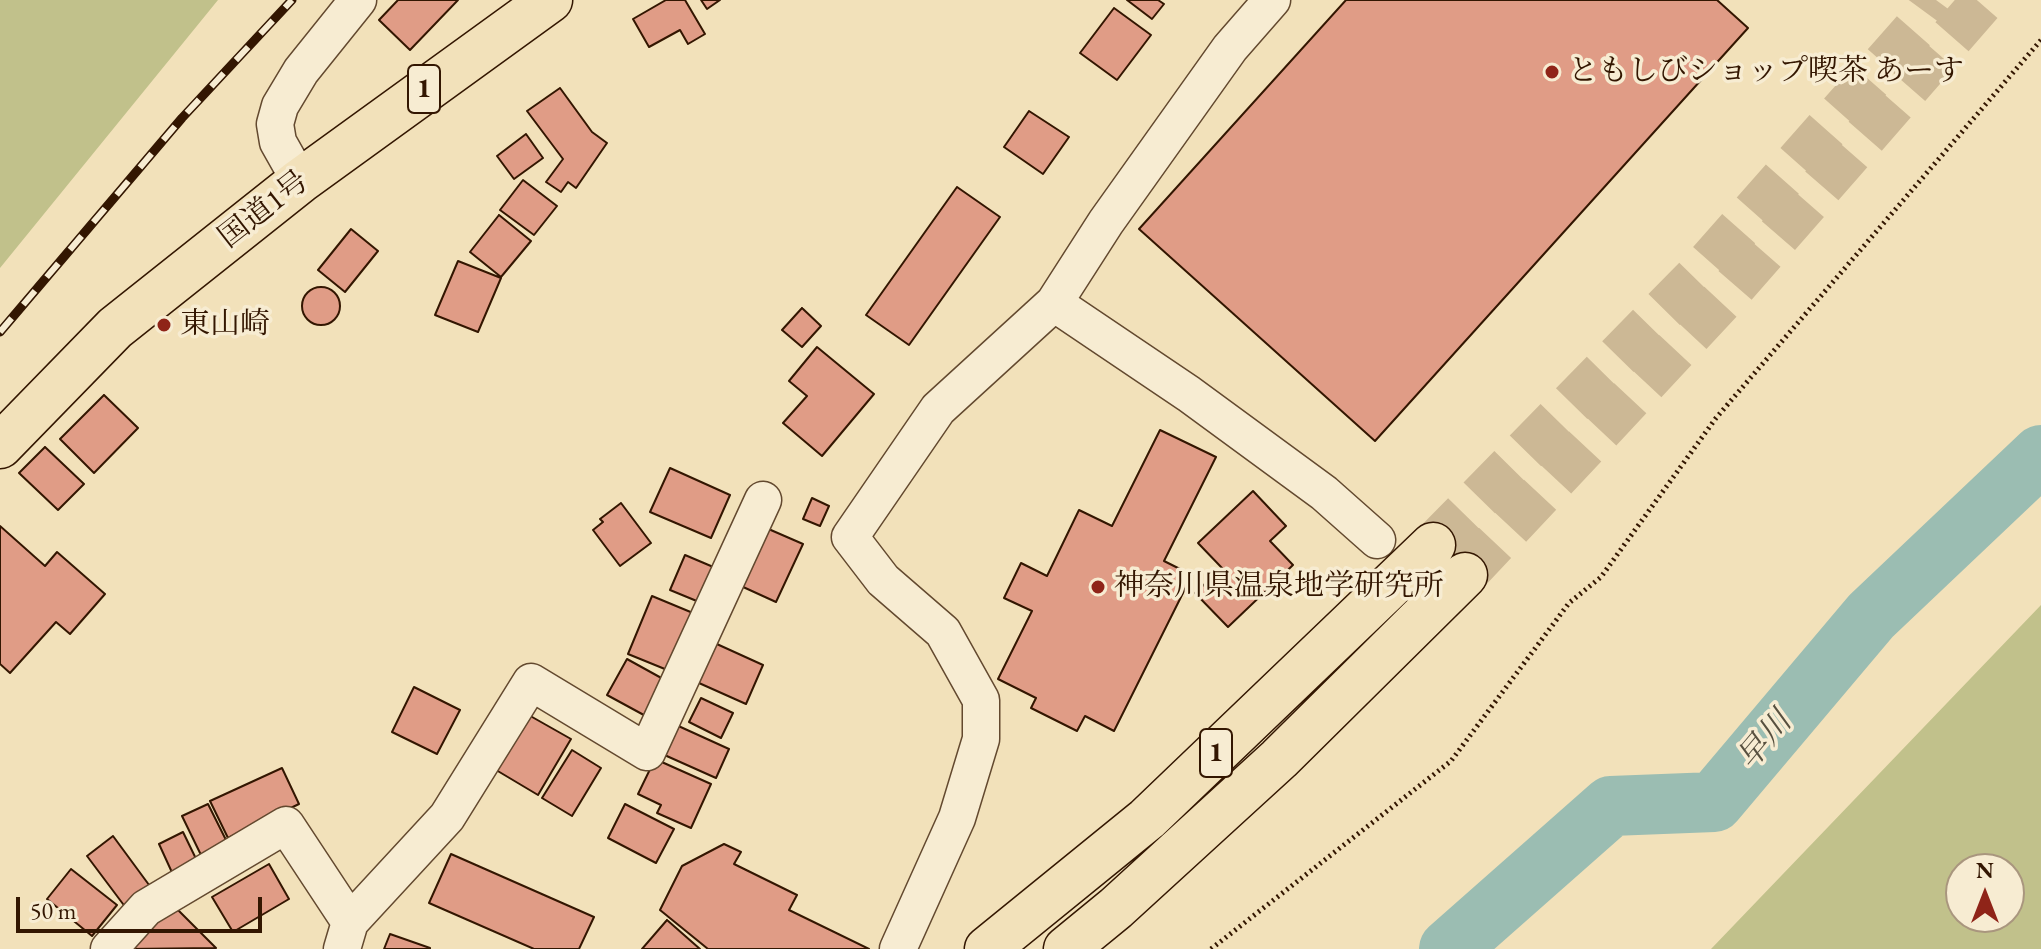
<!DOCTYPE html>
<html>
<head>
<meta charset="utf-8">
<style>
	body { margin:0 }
	#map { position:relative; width:2041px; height:949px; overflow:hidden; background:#f2e1ba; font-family:"EB Garamond",serif }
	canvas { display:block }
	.north { position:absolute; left:1945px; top:853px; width:80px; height:80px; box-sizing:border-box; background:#f7ecd2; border:2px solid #a9967e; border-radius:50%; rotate:0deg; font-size:22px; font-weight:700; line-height:32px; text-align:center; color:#331601 }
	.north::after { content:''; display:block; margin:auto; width:28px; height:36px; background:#8f2418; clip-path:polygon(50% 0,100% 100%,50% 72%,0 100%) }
	.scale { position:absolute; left:16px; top:897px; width:246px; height:36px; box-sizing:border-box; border:4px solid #331601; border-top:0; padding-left:10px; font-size:24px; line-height:28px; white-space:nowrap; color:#331601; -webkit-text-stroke:6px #f7ecd2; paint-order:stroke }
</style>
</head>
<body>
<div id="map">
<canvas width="2041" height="949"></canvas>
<div class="north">N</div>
<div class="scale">50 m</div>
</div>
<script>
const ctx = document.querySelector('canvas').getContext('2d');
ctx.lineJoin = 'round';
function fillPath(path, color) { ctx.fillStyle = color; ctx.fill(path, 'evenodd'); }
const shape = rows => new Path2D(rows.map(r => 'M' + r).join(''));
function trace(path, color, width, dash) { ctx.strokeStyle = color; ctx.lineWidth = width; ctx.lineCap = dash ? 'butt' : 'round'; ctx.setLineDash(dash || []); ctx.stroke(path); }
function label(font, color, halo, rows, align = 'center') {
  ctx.font = font + ' "EB Garamond","Noto Serif JP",serif'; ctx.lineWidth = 7; ctx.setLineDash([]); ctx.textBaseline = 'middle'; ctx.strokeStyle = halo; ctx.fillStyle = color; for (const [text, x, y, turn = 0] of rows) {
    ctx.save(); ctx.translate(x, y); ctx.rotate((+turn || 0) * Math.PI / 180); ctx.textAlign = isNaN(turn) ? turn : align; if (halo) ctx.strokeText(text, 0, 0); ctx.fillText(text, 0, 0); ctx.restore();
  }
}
const green = shape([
	[0,0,218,0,0,268],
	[2041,605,2041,949,1711,949],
	[2009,869,2009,917,1961,917,1961,869]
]);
const river = shape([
	[1449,949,1611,806,1714,802,1871,616,2041,455]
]);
const building = shape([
	[398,0,458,0,410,50,379,20,398,0],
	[666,0,685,0,705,34,688,44,680,30,649,47,633,19,666,0],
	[701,0,720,0,707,9,701,0],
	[1127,0,1158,0,1164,4,1152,19,1127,0],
	[1346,0,1717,0,1748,28,1375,441,1139,229,1346,0],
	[1114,8,1151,35,1117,80,1080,53,1114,8],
	[560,88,592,132,607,143,576,188,568,182,561,192,546,182,563,159,527,111,560,88],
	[1029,111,1069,137,1043,174,1004,147,1029,111],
	[526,134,543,158,514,179,497,156,526,134],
	[523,180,557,206,534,235,500,210,523,180],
	[957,187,1000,217,909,345,866,315,957,187],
	[499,215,531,241,501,277,470,252,499,215],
	[351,229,378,251,345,292,318,270,351,229],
	[458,261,501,278,478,332,435,315,458,261],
	'302 306a19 19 0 1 1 38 0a19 19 0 1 1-38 0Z',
	[802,308,821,326,802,347,782,330,802,308],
	[817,347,874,394,822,456,783,423,807,396,789,381,817,347],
	[104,395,138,428,94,473,60,439,104,395],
	[1160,430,1216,457,1164,561,1192,575,1114,731,1085,716,1077,731,1031,708,1036,698,998,679,1032,611,1004,598,1021,563,1047,576,1079,510,1112,526,1160,430],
	[45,447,84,484,58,510,19,473,45,447],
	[670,468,730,495,711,538,650,512,670,468],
	[1253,491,1286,526,1270,541,1293,565,1228,627,1195,593,1222,568,1198,543,1253,491],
	[812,498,829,506,820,526,803,519,812,498],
	[621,503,651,543,620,566,593,530,603,522,600,519,621,503],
	[757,524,803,544,776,602,730,581,757,524],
	[0,526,45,566,57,552,105,594,70,634,56,622,10,673,0,664,0,526],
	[685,555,718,569,704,604,670,590,685,555],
	[652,596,705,618,682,676,628,654,652,596],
	[708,640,763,665,746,704,690,679,708,640],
	[627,659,674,685,653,720,607,695,627,659],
	[414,687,460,710,437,754,392,732,414,687],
	[701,698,733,713,721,738,689,722,701,698],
	[518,709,571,739,538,795,486,764,518,709],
	[674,724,729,749,716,778,660,753,674,724],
	[572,750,601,768,572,816,542,798,572,750],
	[655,759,711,784,691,828,657,813,661,805,638,794,655,759],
	[282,768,299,804,228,838,210,801,282,768],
	[208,804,227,842,201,855,182,816,208,804],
	[625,804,674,829,656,863,608,838,625,804],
	[183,832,200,867,175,879,159,844,183,832],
	[113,836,152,889,126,908,87,856,113,836],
	[724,844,741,852,734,864,797,895,789,910,869,949,708,949,660,910,682,866,724,844],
	[451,854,594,917,579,949,534,949,429,903,451,854],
	[269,864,289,899,233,932,212,897,269,864],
	[71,869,117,905,92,936,47,899,71,869],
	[172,904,216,948,127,949,172,904],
	[667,920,700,949,642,949,667,920],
	[390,934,430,948,430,949,384,949,390,934]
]);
const highwayTunnel = shape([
	[1433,545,1696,277,1914,30,1936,0],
	[1465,575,1724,298,1984,0]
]);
const path = shape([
	[1211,949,1451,761,1569,603,1601,577,1716,418,2041,40]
]);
const minor = shape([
	[300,181,278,142,275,124,280,106,301,71,358,0],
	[1054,303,1189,394,1324,493,1377,540],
	[109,949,146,908,286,825,350,922],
	[342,949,350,922,447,817,531,682,647,752,763,500],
	[898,949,957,818,981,739,981,700,943,632,883,580,850,537,938,409,1054,303,1106,222,1230,48,1272,0]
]);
const highway = shape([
	[0,446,115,328,300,181,550,0],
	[987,949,1147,819,1433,545],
	[1066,949,1116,908,1279,759,1465,575]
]);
const rail = shape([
	[0,332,182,118,292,0]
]);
const markers = [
	[1552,72,8,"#8f2418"],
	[164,325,8,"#8f2418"],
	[1098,587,8,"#8f2418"]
];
const shields = [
	[424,89,32],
	[1216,753,32]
];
const shieldNames = [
	["1",424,89],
	["1",1216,753]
];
const poiNames = [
	["ともしびショップ喫茶 あーす",1568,72],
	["東山崎",180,325],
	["神奈川県温泉地学研究所",1114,587]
];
const streetNames = [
	["国道1号",264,210,-38]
];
const waterNames = [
	["早川",1765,741,-50]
];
fillPath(green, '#c1c18b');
trace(river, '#9bbdb2', 60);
fillPath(building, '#e09c86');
trace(building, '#331601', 2);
trace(highwayTunnel, '#ccb895', 44, [44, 22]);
trace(minor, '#63492f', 39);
trace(highway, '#331601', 47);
trace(path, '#331601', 5, [2, 4]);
trace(minor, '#f7ecd2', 36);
trace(highway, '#f2e1ba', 44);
trace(rail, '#331601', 9);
trace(rail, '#f7ecd2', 6, [18]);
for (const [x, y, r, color] of markers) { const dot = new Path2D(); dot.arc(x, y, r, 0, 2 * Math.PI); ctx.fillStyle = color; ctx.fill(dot); trace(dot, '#f7ecd2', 3); }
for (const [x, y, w] of shields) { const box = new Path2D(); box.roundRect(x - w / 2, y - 24, w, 48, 6); ctx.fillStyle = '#f7ecd2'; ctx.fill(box); trace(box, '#331601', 2); }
label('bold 28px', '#331601', null, shieldNames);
label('30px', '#331601', '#f7ecd2', poiNames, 'left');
label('30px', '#331601', '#f7ecd2', streetNames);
label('italic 32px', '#57503f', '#f7ecd2', waterNames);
</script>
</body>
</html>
